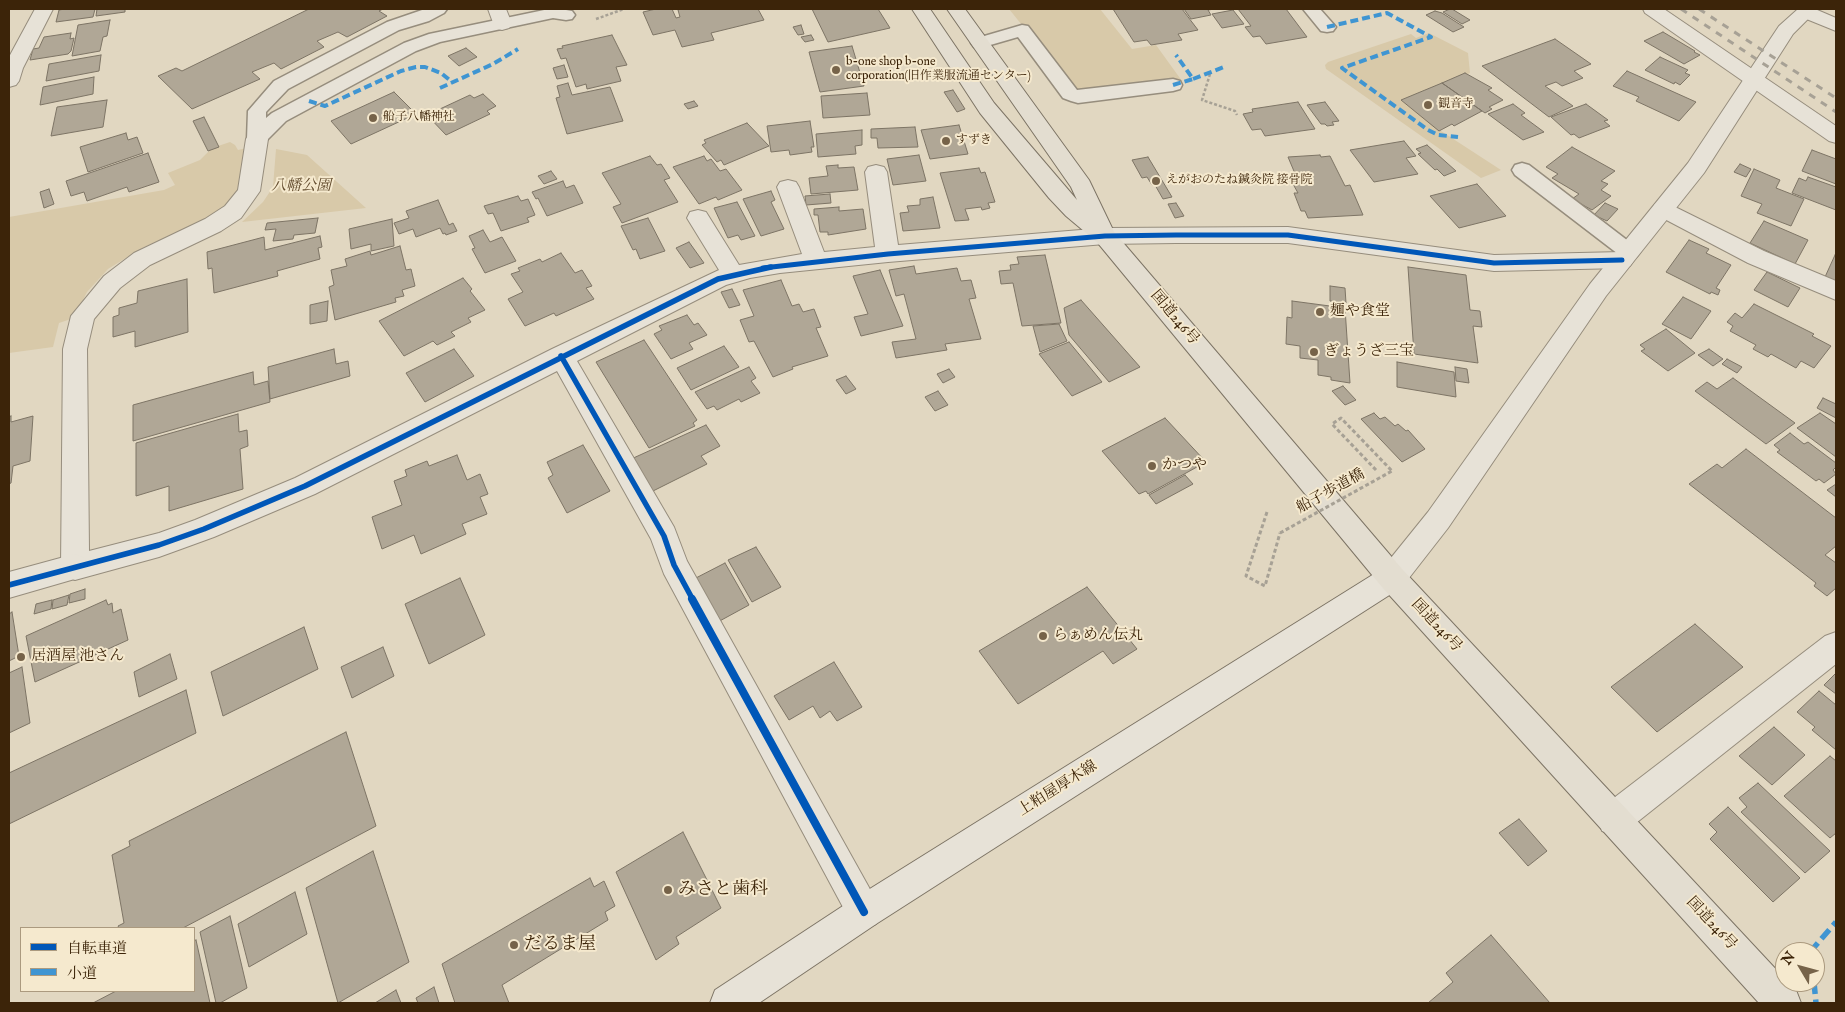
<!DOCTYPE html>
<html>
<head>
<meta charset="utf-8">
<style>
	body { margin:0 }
	#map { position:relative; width:1845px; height:1012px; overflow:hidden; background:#e1d7c1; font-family:"IM FELL English","Noto Serif JP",serif }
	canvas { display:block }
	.frame { position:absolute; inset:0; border:10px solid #3c2409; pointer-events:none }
	.legend { position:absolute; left:20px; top:927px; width:175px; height:65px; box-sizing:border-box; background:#f5e9ce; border:1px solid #ab9a7f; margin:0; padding:6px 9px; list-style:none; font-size:15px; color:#3c2409 }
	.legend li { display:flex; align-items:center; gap:10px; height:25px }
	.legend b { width:25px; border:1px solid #ab9a7f }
	.north { position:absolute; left:1775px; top:942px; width:50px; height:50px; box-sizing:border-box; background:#f5e9ce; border:1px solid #ab9a7f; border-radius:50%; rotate:307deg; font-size:14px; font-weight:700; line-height:20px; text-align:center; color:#3c2409 }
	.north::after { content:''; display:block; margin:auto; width:18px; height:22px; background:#766349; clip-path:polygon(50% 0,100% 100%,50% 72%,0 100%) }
</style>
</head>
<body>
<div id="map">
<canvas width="1845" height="1012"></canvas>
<div class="frame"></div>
<ul class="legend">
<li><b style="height:6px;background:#0057b8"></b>自転車道</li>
<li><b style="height:6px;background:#3f95d2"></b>小道</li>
</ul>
<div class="north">N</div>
</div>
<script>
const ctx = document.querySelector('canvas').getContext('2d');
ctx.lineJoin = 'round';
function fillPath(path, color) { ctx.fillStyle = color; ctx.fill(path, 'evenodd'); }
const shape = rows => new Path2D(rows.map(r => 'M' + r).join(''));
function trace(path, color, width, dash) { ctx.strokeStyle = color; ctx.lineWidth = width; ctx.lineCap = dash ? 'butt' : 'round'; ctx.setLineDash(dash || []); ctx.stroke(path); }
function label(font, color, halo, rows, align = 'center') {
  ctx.font = font + ' "IM FELL English","Noto Serif JP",serif'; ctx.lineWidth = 4; ctx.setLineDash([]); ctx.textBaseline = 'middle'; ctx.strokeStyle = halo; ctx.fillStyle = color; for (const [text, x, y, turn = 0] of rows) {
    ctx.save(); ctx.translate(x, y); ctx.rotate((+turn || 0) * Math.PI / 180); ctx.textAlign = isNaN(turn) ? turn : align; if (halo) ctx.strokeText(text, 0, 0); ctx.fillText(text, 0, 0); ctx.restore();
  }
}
const green = shape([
	[1009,9,1100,9,1132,49,1156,45,1182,81,1082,96,1076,92],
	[1429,33,1468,53,1470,73,1401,100,1441,131,1501,170,1481,178,1326,69,1325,65,1328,62,1411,34,1416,38],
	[230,142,235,145,238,150,247,148,244,181,232,201,202,222,142,248,108,269,87,292,74,318,59,323,53,347,9,353,9,217,164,190,175,185,168,173,200,160,212,148],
	[276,149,307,155,366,208,242,222,263,202,273,187]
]);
const building = shape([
	[65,9,95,9,93,17,56,22,59,10,65,9],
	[97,9,125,9,125,12,96,16,97,9],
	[309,9,383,9,379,11,387,16,347,37,338,32,317,41,324,47,281,69,274,63,252,72,260,79,192,109,158,76,176,68,182,71,309,9],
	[656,9,672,9,676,18,680,17,678,10,681,9,758,9,764,20,711,33,714,40,682,47,675,30,653,35,643,12,656,9],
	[812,9,878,9,890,28,828,42,812,9],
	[1113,9,1182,9,1198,30,1178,34,1182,40,1151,45,1147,40,1134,42,1113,9],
	[1184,9,1215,9,1208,10,1211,15,1191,19,1184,9],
	[1238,9,1286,9,1307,37,1266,44,1260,36,1253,37,1245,27,1251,26,1238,9],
	[1450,9,1452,9,1470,20,1462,24,1443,12,1450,9],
	[1233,10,1244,24,1222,28,1212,14,1233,10],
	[1435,11,1442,13,1464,27,1453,32,1426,15,1435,11],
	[110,20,107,36,103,37,100,51,72,56,78,25,110,20],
	[801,25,804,34,798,35,793,27,801,25],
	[1663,32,1695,51,1694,52,1700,55,1684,64,1644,41,1663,32],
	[71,33,70,39,74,38,71,51,68,54,30,60,33,49,39,48,44,37,71,33],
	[612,35,627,65,616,67,621,81,587,89,586,84,576,87,566,58,561,59,557,49,563,48,562,46,612,35],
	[811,35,814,40,805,42,801,37,811,35],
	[1555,39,1591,64,1574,71,1583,78,1562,86,1556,82,1545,86,1573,106,1549,117,1482,66,1555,39],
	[852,46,864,86,820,92,809,52,852,46],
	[466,48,477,57,459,66,448,56,466,48],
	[101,55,99,71,46,81,49,64,101,55],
	[1660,57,1688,70,1685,73,1690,75,1680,85,1675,82,1674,84,1645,70,1660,57],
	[564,65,568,77,557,79,553,68,564,65],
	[1627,71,1696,102,1679,121,1636,101,1639,97,1613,86,1627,71],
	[1465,73,1492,88,1488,90,1503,100,1489,107,1492,109,1485,113,1442,83,1465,73],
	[94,77,93,94,40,105,43,87,94,77],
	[568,83,572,95,610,87,623,121,567,134,556,98,560,97,557,86,568,83],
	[1442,83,1482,111,1454,126,1452,124,1439,131,1401,100,1442,83],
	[953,90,965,109,957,112,944,92,953,90],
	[394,92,416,114,351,144,331,121,394,92],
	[867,93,870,115,823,118,821,96,867,93],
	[483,94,496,106,487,111,490,114,446,135,427,115,470,95,474,98,483,94],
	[107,100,103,127,51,136,57,107,107,100],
	[694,101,698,106,688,109,684,104,694,101],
	[1298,102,1315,129,1265,136,1261,129,1252,130,1243,114,1253,112,1252,109,1298,102],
	[1325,102,1339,121,1332,122,1334,125,1327,126,1325,124,1321,124,1307,105,1325,102],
	[1513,104,1525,113,1521,115,1544,132,1523,140,1488,114,1513,104],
	[1586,104,1608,120,1604,121,1610,126,1579,138,1574,134,1571,135,1551,117,1586,104],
	[204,117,219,147,208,151,193,121,204,117],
	[810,121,814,147,811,147,812,152,790,155,789,150,771,152,767,126,810,121],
	[747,123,769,146,724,165,721,160,717,162,702,145,706,143,704,140,747,123],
	[959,125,968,154,930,159,921,130,959,125],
	[915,127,918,147,878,148,877,138,871,138,871,129,915,127],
	[862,130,862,145,855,146,856,154,818,157,816,134,862,130],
	[126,133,128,140,137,137,143,153,88,172,80,147,126,133],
	[1404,141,1416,156,1406,158,1418,174,1374,182,1350,150,1404,141],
	[1427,145,1456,171,1444,176,1437,169,1435,170,1418,154,1421,153,1416,149,1427,145],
	[1572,147,1615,171,1601,181,1608,184,1601,190,1611,196,1592,210,1572,199,1579,194,1552,178,1558,174,1546,167,1572,147],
	[1812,150,1836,159,1836,184,1802,171,1812,150],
	[148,153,159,182,129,192,127,187,87,201,84,192,71,196,66,181,148,153],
	[919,155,926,181,893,185,887,159,919,155],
	[1320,155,1321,157,1330,156,1345,186,1350,185,1363,215,1308,218,1305,211,1301,211,1294,193,1298,193,1293,184,1299,183,1288,157,1320,155],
	[650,156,657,165,661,164,670,178,664,180,678,202,622,223,613,207,621,204,602,173,650,156],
	[704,156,707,161,711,159,720,171,726,169,742,190,718,200,716,197,699,204,673,167,704,156],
	[1148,157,1172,197,1163,199,1155,185,1152,185,1147,177,1142,178,1132,160,1148,157],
	[1740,164,1751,169,1746,177,1734,172,1740,164],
	[838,165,838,168,854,167,858,190,811,194,809,178,828,176,826,166,838,165],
	[979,168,981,173,985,172,995,202,988,203,990,208,982,210,981,207,965,209,969,220,955,221,940,173,979,168],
	[1754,169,1780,180,1776,188,1804,199,1791,226,1757,213,1762,204,1741,196,1754,169],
	[551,171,557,179,544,184,538,176,551,171],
	[1808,177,1836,187,1836,210,1792,193,1799,178,1806,181,1808,177],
	[563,181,566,188,574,185,583,203,547,216,538,198,536,199,532,192,563,181],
	[1477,184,1506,216,1459,228,1430,196,1477,184],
	[49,189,54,204,44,208,40,192,49,189],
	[771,191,775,200,771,202,784,229,761,236,743,199,771,191],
	[830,194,831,203,806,205,805,196,830,194],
	[518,196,521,201,528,199,535,215,527,218,529,222,501,231,493,213,488,214,484,206,518,196],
	[933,197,940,228,903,231,900,213,909,212,907,206,920,205,920,199,933,197],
	[438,200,449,225,453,223,457,231,446,235,445,233,443,234,440,228,416,237,413,229,399,234,394,223,409,218,406,211,438,200],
	[737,202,755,236,741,240,738,235,728,238,714,208,737,202],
	[1176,203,1184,216,1175,218,1168,204,1176,203],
	[1605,203,1618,209,1607,221,1594,215,1605,203],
	[839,207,839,211,863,209,866,229,828,235,828,232,820,232,818,215,814,215,814,209,839,207],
	[318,218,315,233,294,235,293,239,273,241,276,229,265,230,267,223,318,218],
	[648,218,665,251,640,259,636,249,633,250,621,226,648,218],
	[392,219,394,246,371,251,371,244,351,249,349,229,392,219],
	[1764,221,1808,240,1795,264,1750,243,1764,221],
	[483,230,490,242,502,237,516,261,485,273,472,249,475,248,469,236,483,230],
	[320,236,322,247,318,248,320,259,277,271,278,276,214,293,212,268,208,269,207,252,264,237,265,250,320,236],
	[1689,240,1709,249,1706,253,1731,265,1716,288,1720,290,1718,295,1711,292,1710,294,1666,272,1689,240],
	[689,242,704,263,690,268,676,248,689,242],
	[400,246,406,270,411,269,415,286,402,290,404,296,395,298,396,302,335,320,329,287,334,285,331,270,347,266,345,259,370,251,371,255,400,246],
	[561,253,575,273,582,270,592,286,586,288,594,299,556,316,554,313,525,326,508,299,523,292,511,274,520,271,518,268,540,259,542,262,561,253],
	[1045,255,1061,323,1022,326,1013,283,1001,284,999,271,1011,270,1010,265,1019,264,1017,257,1045,255],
	[1835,255,1836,256,1836,282,1825,277,1835,255],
	[914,266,916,274,957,268,961,281,971,280,976,298,969,299,981,339,945,344,947,350,896,358,892,342,916,339,904,294,896,296,889,270,914,266],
	[1408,267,1466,275,1470,310,1480,311,1482,327,1473,326,1478,363,1414,354,1408,267],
	[880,270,903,326,861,336,854,317,868,314,853,276,880,270],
	[1767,272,1800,288,1788,307,1754,290,1767,272],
	[463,278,472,289,470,291,485,310,468,318,471,322,451,332,455,336,437,345,433,341,404,356,379,321,463,278],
	[187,279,188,332,135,347,135,331,113,337,113,317,119,315,119,308,137,303,138,291,187,279],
	[781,280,792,306,799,304,803,312,814,309,821,327,816,328,828,356,792,367,793,369,773,377,754,341,749,342,740,320,754,316,743,290,781,280],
	[1330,286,1345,288,1346,303,1330,301,1330,286],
	[732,289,740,305,729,308,721,292,732,289],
	[1683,297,1711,311,1691,339,1662,324,1683,297],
	[1081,300,1140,367,1109,382,1069,335,1064,308,1081,300],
	[328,301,327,321,310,324,310,305,328,301],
	[1292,301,1345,308,1350,383,1331,380,1331,377,1318,375,1318,360,1300,358,1300,346,1286,344,1287,317,1292,318,1292,301],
	[1754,304,1814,334,1812,336,1831,346,1814,368,1801,361,1796,368,1771,354,1768,357,1753,349,1756,345,1730,331,1733,326,1727,322,1735,313,1742,318,1754,304],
	[687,315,694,325,698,323,707,335,689,343,693,349,671,359,654,334,662,330,659,326,687,315],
	[1059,324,1067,341,1040,352,1033,326,1059,324],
	[1666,329,1695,353,1668,371,1641,351,1645,349,1640,345,1666,329],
	[644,340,697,420,693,423,695,426,649,448,596,362,644,340],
	[1069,342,1102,382,1072,396,1039,354,1069,342],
	[724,346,739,367,691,390,677,368,724,346],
	[334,349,336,364,348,361,350,376,270,399,268,367,334,349],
	[454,349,474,376,425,402,406,373,454,349],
	[1709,349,1723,359,1713,366,1698,355,1709,349],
	[1727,359,1742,367,1737,373,1722,364,1727,359],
	[1397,362,1454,372,1456,397,1397,387,1397,362],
	[749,367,756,378,751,381,760,393,741,402,739,399,717,410,714,406,707,409,695,392,749,367],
	[1455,367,1467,369,1469,383,1456,381,1455,367],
	[949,369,955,377,943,383,937,374,949,369],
	[253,372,254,385,268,381,270,402,133,441,133,405,253,372],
	[846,376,856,389,846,394,836,380,846,376],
	[1733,378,1795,423,1766,444,1695,391,1707,382,1717,389,1733,378],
	[1343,386,1356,400,1345,405,1332,391,1343,386],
	[938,391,948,405,935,411,925,397,938,391],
	[1823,398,1836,404,1836,418,1817,408,1823,398],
	[1374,413,1380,419,1385,417,1395,426,1398,424,1406,431,1408,430,1425,449,1402,462,1361,419,1374,413],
	[1820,413,1836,424,1836,457,1797,428,1820,413],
	[238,414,239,432,247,430,248,446,240,449,243,489,169,511,169,486,136,496,136,443,238,414],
	[11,416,11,422,33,416,30,461,13,466,11,483,9,484,9,417,11,416],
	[1165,418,1206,462,1148,494,1146,491,1139,494,1102,451,1165,418],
	[706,425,720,446,701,456,707,464,649,493,629,460,706,425],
	[1790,433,1804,444,1808,442,1836,463,1836,467,1833,470,1836,474,1824,483,1819,479,1816,481,1777,452,1780,450,1774,445,1790,433],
	[583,445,610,491,567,513,548,478,553,475,547,462,583,445],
	[1746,449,1836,518,1836,546,1825,555,1836,563,1836,588,1827,596,1814,586,1816,583,1689,484,1717,464,1722,468,1746,449],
	[457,455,467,480,480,474,488,494,480,497,487,514,462,524,466,534,421,554,414,535,382,549,372,517,402,505,394,481,407,476,405,470,427,461,429,466,457,455],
	[1185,475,1193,484,1156,504,1149,495,1185,475],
	[1836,484,1836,497,1827,490,1836,484],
	[756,547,781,587,752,602,728,560,756,547],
	[725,563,749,605,716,623,692,580,725,563],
	[460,578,485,635,429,664,405,604,460,578],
	[1087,587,1137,649,1113,664,1103,651,1018,704,979,651,1087,587],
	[85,589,85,599,69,603,70,594,85,589],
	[69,595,67,605,52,609,53,600,69,595],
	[52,600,51,609,34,614,36,604,52,600],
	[106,600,108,605,112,603,113,613,121,609,128,640,35,682,26,636,106,600],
	[12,612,19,656,9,661,9,614,12,612],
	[1695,624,1743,667,1657,732,1611,687,1695,624],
	[304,627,318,669,223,716,211,672,304,627],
	[383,647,394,676,352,698,341,667,383,647],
	[170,654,177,679,139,697,134,672,170,654],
	[834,662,862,707,837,721,830,711,820,718,813,706,789,720,774,696,834,662],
	[22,667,30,723,9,733,9,673,22,667],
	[1836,673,1836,694,1824,685,1836,673],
	[186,690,196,733,9,824,9,773,186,690],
	[1819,691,1836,705,1836,750,1812,730,1815,727,1797,712,1819,691],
	[1774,727,1805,755,1772,785,1739,756,1774,727],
	[346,732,376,826,183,928,119,928,118,926,124,923,112,855,130,846,129,841,346,732],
	[1830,756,1836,761,1836,833,1830,838,1784,796,1830,756],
	[1758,783,1830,851,1805,873,1741,812,1747,807,1739,798,1758,783],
	[1728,807,1800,878,1773,902,1710,839,1717,832,1709,824,1728,807],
	[1519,819,1547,851,1528,866,1499,833,1519,819],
	[683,832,721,908,676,937,679,944,656,960,616,872,683,832],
	[373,851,409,962,338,1003,306,888,373,851],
	[590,878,594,887,604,881,615,906,605,912,608,920,502,985,509,1003,455,1003,442,964,590,878],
	[295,892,307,934,249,967,238,924,295,892],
	[230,916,247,988,220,1003,216,1003,200,932,230,916],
	[1491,935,1550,1003,1428,1003,1453,982,1446,973,1491,935],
	[196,940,210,1003,93,1003,116,991,194,991,194,941,196,940],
	[434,987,439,1003,418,1003,416,998,434,987],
	[396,990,401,1003,375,1003,396,990]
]);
const pathFar1 = shape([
	[596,19,624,9],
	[1210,74,1202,100,1235,111,1237,115]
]);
const path = shape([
	[1376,470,1332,424,1341,418,1392,471],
	[1267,512,1246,576,1265,586,1280,533]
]);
const service = shape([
	[425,9,447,9,444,13,429,21,399,30,288,89,266,112,266,118,272,113,404,43,429,34,549,9,566,10,572,11,575,15,572,19,566,20,553,18,440,42,416,51,286,121,264,143,257,145,250,143,247,139,248,111,274,81,387,22,425,9],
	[1303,9,1320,9,1336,27,1333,31,1327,32,1321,31,1303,9],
	[1022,25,1028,26,1077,90,1173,79,1180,81,1182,85,1180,89,1173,91,1078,103,1071,101,1063,98,1018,37,980,48,974,47,971,43,974,39,1022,25],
	[1522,163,1529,165,1636,247,1640,252,1636,257,1629,260,1622,257,1515,175,1512,170,1515,165,1522,163]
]);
const minor = shape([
	[35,9,53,9,23,68,19,81,16,85,9,87,9,57,35,9],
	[488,9,506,9,512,24,509,28,502,30,495,28,488,9],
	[1643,9,1664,9,1836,126,1836,143,1829,141,1645,13,1643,9],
	[1799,9,1815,9,1836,18,1836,31,1799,16,1796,12,1799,9],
	[257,132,265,134,268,139,260,191,241,218,221,231,150,265,120,288,94,319,87,349,89,551,159,533,195,520,295,478,552,349,719,270,687,218,690,212,698,210,706,212,739,265,802,254,777,187,780,182,788,180,796,182,799,187,824,252,875,247,865,172,868,167,876,165,884,167,887,172,898,245,1105,228,1288,227,1494,255,1622,252,1630,254,1634,260,1630,266,1622,268,1494,271,1288,243,1176,243,1105,244,888,262,780,273,750,278,726,285,577,361,674,527,687,561,876,900,881,912,876,924,864,929,852,924,664,574,651,539,557,371,315,494,214,537,159,557,75,580,65,576,61,567,63,349,71,316,104,276,134,253,205,219,225,206,238,190,246,139,249,134,257,132],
	[1663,201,1764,251,1836,281,1836,300,1748,263,1655,214,1652,209,1655,204,1663,201],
	[1836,632,1836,664,1626,831,1614,835,1602,831,1598,819,1602,807,1825,636,1836,632]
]);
const tertiary = shape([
	[1798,9,1818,9,1793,34,1704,173,1606,296,1448,528,1402,587,1392,591,1382,587,1378,578,1382,569,1428,512,1590,284,1688,163,1779,26,1798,9],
	[75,554,85,558,89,567,85,576,9,598,9,572,75,554]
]);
const secondary = shape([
	[1392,565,1402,569,1406,578,1402,587,876,924,759,1003,710,1003,715,990,852,900,1382,569,1392,565]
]);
const trunk = shape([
	[912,9,930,9,994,103,1077,200,1071,187,947,9,965,9,1089,180,1114,232,1402,569,1785,979,1785,982,1788,982,1796,990,1801,1003,1759,1003,1382,587,1097,242,1066,216,1049,198,980,113,912,9]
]);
const rail = shape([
	[1681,9,1836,112],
	[1699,9,1836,98]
]);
const pathBridge = shape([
	[1280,533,1392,471]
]);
const quietFar1 = shape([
	[1327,27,1387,13,1431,37,1342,68,1428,130,1438,135,1458,137],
	[1193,79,1224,67],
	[1173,85,1193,79,1176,55],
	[440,88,493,64,518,49],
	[309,101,325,106,401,71,416,67,425,67,441,73,452,82]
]);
const quiet = shape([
	[1810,952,1836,922],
	[1814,982,1816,1003]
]);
const cyclewayFar2 = shape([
	[763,268,888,254,1105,236,1176,235,1288,235,1494,263,1622,260]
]);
const cyclewayFar1 = shape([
	[561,356,664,536,674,565,693,600],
	[9,585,159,545,204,529,305,486,718,279,771,267]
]);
const cycleway = shape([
	[692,599,864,912]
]);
const markers = [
	[836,70,5,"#766349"],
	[1428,105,5,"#766349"],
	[373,118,5,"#766349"],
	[946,141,5,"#766349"],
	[1156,181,5,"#766349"],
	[1320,312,5,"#766349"],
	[1314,352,5,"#766349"],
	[1152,466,5,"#766349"],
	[1043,636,5,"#766349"],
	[21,657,5,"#766349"],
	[668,890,5,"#766349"],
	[514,945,5,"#766349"]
];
const farPoinames = [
	["b-one shop b-one",846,63],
	["corporation(旧作業服流通センター)",846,77],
	["観音寺",1438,105],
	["船子八幡神社",383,118],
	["すずき",956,141],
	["えがおのたね鍼灸院 接骨院",1166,181]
];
const parkNames = [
	["八幡公園",301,187]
];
const poiNames = [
	["麺や食堂",1330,312],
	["ぎょうざ三宝",1324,352],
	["かつや",1162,466],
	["らぁめん伝丸",1053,636],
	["居酒屋 池さん",31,657]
];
const streetNames = [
	["国道246号",1174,318,50],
	["船子歩道橋",1331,492,-29],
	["国道246号",1436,626,47],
	["上粕屋厚木線",1058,789,-32],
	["国道246号",1711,924,47]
];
const nearPoinames = [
	["みさと歯科",678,890],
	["だるま屋",524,945]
];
fillPath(green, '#d8c9a9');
fillPath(building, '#b0a796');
trace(building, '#7d7465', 1);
trace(service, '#968d7d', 3);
trace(minor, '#968d7d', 2);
trace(tertiary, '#968d7d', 2);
trace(secondary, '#7d7465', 2);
trace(trunk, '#7d7465', 2);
trace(pathFar1, '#a7a195', 2.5, [3, 2]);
trace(path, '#a7a195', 3, [4, 2.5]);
fillPath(service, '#e7e2d7');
fillPath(minor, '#e7e2d7');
fillPath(tertiary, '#e7e2d7');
fillPath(secondary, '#e7e2d7');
fillPath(trunk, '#e3ddd0');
trace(rail, '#a7a195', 3, [7, 7]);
trace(pathBridge, '#a7a195', 3, [4, 2.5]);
trace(quietFar1, '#3f95d2', 4, [8, 4]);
trace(quiet, '#3f95d2', 5.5, [12, 5.5]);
trace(cyclewayFar2, '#0057b8', 5);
trace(cyclewayFar1, '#0057b8', 5.5);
trace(cycleway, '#0057b8', 8);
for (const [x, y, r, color] of markers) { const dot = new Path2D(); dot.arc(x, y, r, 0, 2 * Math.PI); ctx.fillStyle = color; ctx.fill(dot); trace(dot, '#f5e9ce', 2); }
label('12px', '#3c2409', '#f5e9ce', farPoinames, 'left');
label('italic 15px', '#614a2c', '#f5e9ce', parkNames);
label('15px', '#3c2409', '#f5e9ce', poiNames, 'left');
label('15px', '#3c2409', '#f5e9ce', streetNames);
label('18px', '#3c2409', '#f5e9ce', nearPoinames, 'left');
</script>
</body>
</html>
